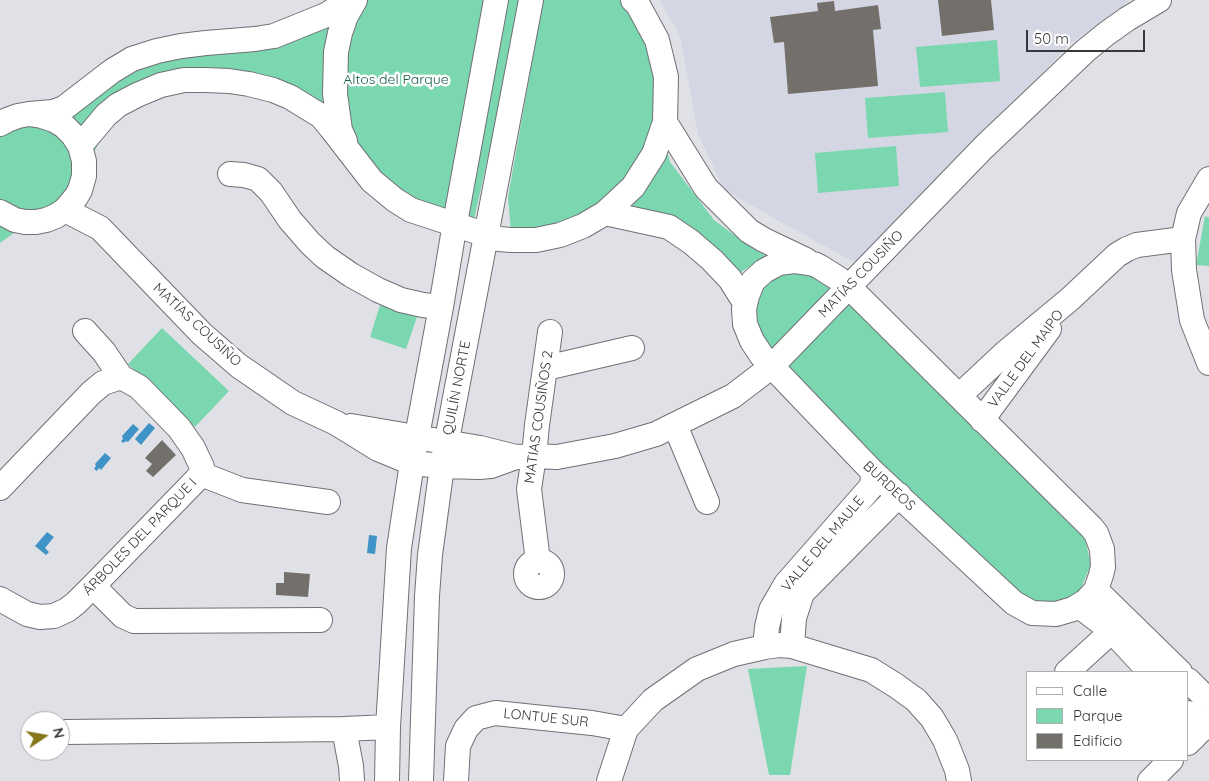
<!DOCTYPE html>
<html>
<head>
<meta charset="utf-8">
<style>
	body { margin:0 }
	#map { position:relative; width:1209px; height:781px; overflow:hidden; background:#e0e1e6; font-family:Quicksand,sans-serif }
	canvas { display:block }
	.legend { position:absolute; left:1026px; top:671px; width:162px; height:90px; box-sizing:border-box; background:#fff; border:1px solid #afafb0; margin:0; padding:6px 9px; list-style:none; font-size:15px; color:#363739 }
	.legend li { display:flex; align-items:center; gap:10px; height:25px }
	.legend b { width:25px; border:1px solid #afafb0 }
	.north { position:absolute; left:20px; top:711px; width:50px; height:50px; box-sizing:border-box; background:#fff; border:1px solid #afafb0; border-radius:50%; rotate:78deg; font-size:14px; font-weight:700; line-height:20px; text-align:center; color:#363739 }
	.north::after { content:''; display:block; margin:auto; width:18px; height:22px; background:#83771a; clip-path:polygon(50% 0,100% 100%,50% 72%,0 100%) }
	.scale { position:absolute; left:1026px; top:30px; width:119px; height:22px; box-sizing:border-box; border:2px solid #363739; border-top:0; padding-left:6px; font-size:15px; line-height:18px; white-space:nowrap; color:#363739; -webkit-text-stroke:4px #fff; paint-order:stroke }
</style>
</head>
<body>
<div id="map">
<canvas width="1209" height="781"></canvas>
<ul class="legend">
<li><b style="height:6px;background:#fff"></b>Calle</li>
<li><b style="height:14px;background:#7ad7af"></b>Parque</li>
<li><b style="height:14px;background:#736f6b"></b>Edificio</li>
</ul>
<div class="north">N</div>
<div class="scale">50 m</div>
</div>
<script>
const ctx = document.querySelector('canvas').getContext('2d');
ctx.lineJoin = 'round';
function fillPath(path, color) { ctx.fillStyle = color; ctx.fill(path, 'evenodd'); }
const shape = rows => new Path2D(rows.map(r => 'M' + r).join(''));
function trace(path, color, width, dash) { ctx.strokeStyle = color; ctx.lineWidth = width; ctx.lineCap = dash ? 'butt' : 'round'; ctx.setLineDash(dash || []); ctx.stroke(path); }
function label(font, color, halo, rows, align = 'center') {
  ctx.font = font + ' Quicksand,sans-serif'; ctx.lineWidth = 5; ctx.setLineDash([]); ctx.textBaseline = 'middle'; ctx.strokeStyle = halo; ctx.fillStyle = color; for (const [text, x, y, turn = 0] of rows) {
    ctx.save(); ctx.translate(x, y); ctx.rotate((+turn || 0) * Math.PI / 180); ctx.textAlign = isNaN(turn) ? turn : align; if (halo) ctx.strokeText(text, 0, 0); ctx.fillText(text, 0, 0); ctx.restore();
  }
}
const built = shape([
	[659,0,1130,0,1069,45,861,266,761,211,724,189,698,134,680,36]
]);
const green = shape([
	[355,0,494,0,450,229,298,108,237,92,190,91,167,95,143,105,124,115,111,126,102,137,95,150,90,182,11,235,0,243,0,137,8,129,114,74],
	[503,0,523,0,473,224,466,224],
	[543,0,622,0,649,43,658,78,657,115,646,150,627,181,600,207,558,227,511,232,508,197],
	[997,40,1000,81,920,87,916,47],
	[945,92,948,132,868,138,865,98],
	[664,141,670,162,714,220,749,246,766,256,738,274,623,205],
	[896,146,899,186,818,193,815,153],
	[1205,216,1209,218,1209,266,1196,265],
	[783,270,811,271,845,292,1084,535,1091,564,1082,586,1068,605,1016,599,774,361,755,326,754,304,764,285],
	[380,305,417,317,406,349,370,337],
	[162,328,229,391,195,427,128,364],
	[807,666,790,775,769,775,748,669]
]);
const water = shape([
	[149,423,155,428,141,445,135,439],
	[133,424,139,429,128,442,126,441,123,443,121,441,123,439,122,436],
	[105,453,111,458,101,470,99,468,97,471,94,469,96,466,95,464],
	[47,532,54,537,45,548,49,552,46,555,35,546],
	[369,535,377,536,375,554,367,553]
]);
const building = shape([
	[938,0,991,0,994,30,942,36],
	[834,1,835,11,878,5,881,29,873,30,878,86,788,94,784,42,774,43,770,17,818,11,817,3],
	[162,440,176,455,153,477,146,471,152,464,145,458],
	[284,572,310,574,308,597,276,595,276,583,284,583]
]);
const minor = shape([
	[29,114,53,112,64,108,112,71,132,59,157,51,181,46,206,43,255,39,274,36,326,15,350,0],
	[665,122,706,188,749,231,764,240,806,260],
	[0,124,7,120,18,116,29,114,42,116,54,120,64,126,73,135,80,146,84,161,84,176,80,190,76,197,65,210,56,216,46,220,36,222,25,222,15,220,0,212],
	[345,141,340,130,335,94,336,52,340,33,346,16,355,0],
	[80,146,106,115,118,105,137,95,161,85,184,80,205,80,229,81,249,84,273,90,290,97,321,116,331,128,372,181,395,200,411,210,499,239,511,240,536,240,560,235,583,226,605,213,633,187,654,154,665,122,666,77,657,40,638,5,633,0],
	[230,174,244,175,258,179,271,192,290,220,310,243,325,257,351,275,378,290,401,300,423,305,441,307],
	[1209,179,1189,213,1183,239,1184,270,1192,320,1209,363],
	[65,210,100,228,202,334,239,366,293,403,336,423,378,449,412,463,442,466,479,467,491,466,516,457,534,456,557,457,615,446,656,434,733,396,771,367,984,147,1085,51,1106,34,1127,19,1159,0],
	[605,213,669,227,691,242,712,260,730,279,745,303],
	[794,261,814,264,820,267,839,279,849,287,1091,527,1096,533,1102,549,1103,567,1101,575,1096,590,1086,601,1073,609,1056,614,1032,613,1014,603,872,471,762,356,752,341,745,324,744,309,747,296,753,281,764,271,779,263,794,261],
	[85,331,104,352,121,377],
	[546,368,632,348],
	[959,396,1005,353,1070,299,1117,255,1127,249,1137,245,1183,239],
	[982,420,1049,329],
	[675,425,707,502],
	[351,426,480,448,516,457],
	[201,474,242,490,328,502],
	[0,488,91,393,103,383,121,377,139,387,179,428,193,448,202,467,201,474,196,480,93,586,76,603,67,610,54,616,40,617,27,614,0,599],
	[538,561,529,489,534,456,537,425,550,332],
	'526 574a13 13 0 1 1 26 0a13 13 0 1 1-26 0Z',
	[93,586,123,616,134,621,320,620],
	[1096,590,1180,672],
	[1079,606,1112,631,1150,672],
	[792,646,794,618,802,593,899,495],
	[765,647,767,627,771,610,786,584,871,487,873,480,872,471],
	[1067,672,1112,631],
	[1188,680,1209,701],
	[1188,713,1203,729],
	[344,729,388,727],
	[65,732,344,729,351,766,352,781],
	[1188,743,1209,722],
	[387,781,388,727,399,548,412,463,441,307,455,223,496,0],
	[421,781,427,596,430,555,442,466,531,0],
	[456,781,458,746,466,729,476,718,495,713,592,723,626,729],
	[609,781,626,729,653,700,697,669,734,654,765,647,779,645,792,646,871,670,895,685,916,700,932,718,945,740,957,770,959,781],
	[1150,781,1171,760]
]);
const parkNames = [
	["Altos del Parque",396,80]
];
const streetNames = [
	["MATÍAS COUSIÑO",861,274,-46],
	["MATÍAS COUSIÑO",197,325,43],
	["VALLE DEL MAIPO",1026,359,-54],
	["QUILÍN NORTE",457,388,-79],
	["MATIAS COUSIÑOS 2",539,417,-82],
	["BURDEOS",889,486,43],
	["ÁRBOLES DEL PARQUE I",140,537,-46],
	["VALLE DEL MAULE",823,544,-50],
	["LONTUE SUR",546,718,6]
];
fillPath(built, '#d4d6e3');
fillPath(green, '#7ad7af');
fillPath(water, '#3f93c6');
fillPath(building, '#736f6b');
trace(minor, '#707075', 26);
trace(minor, '#fff', 24);
label('14px', '#156247', '#fff', parkNames);
label('14px', '#363739', '#fff', streetNames);
</script>
</body>
</html>
